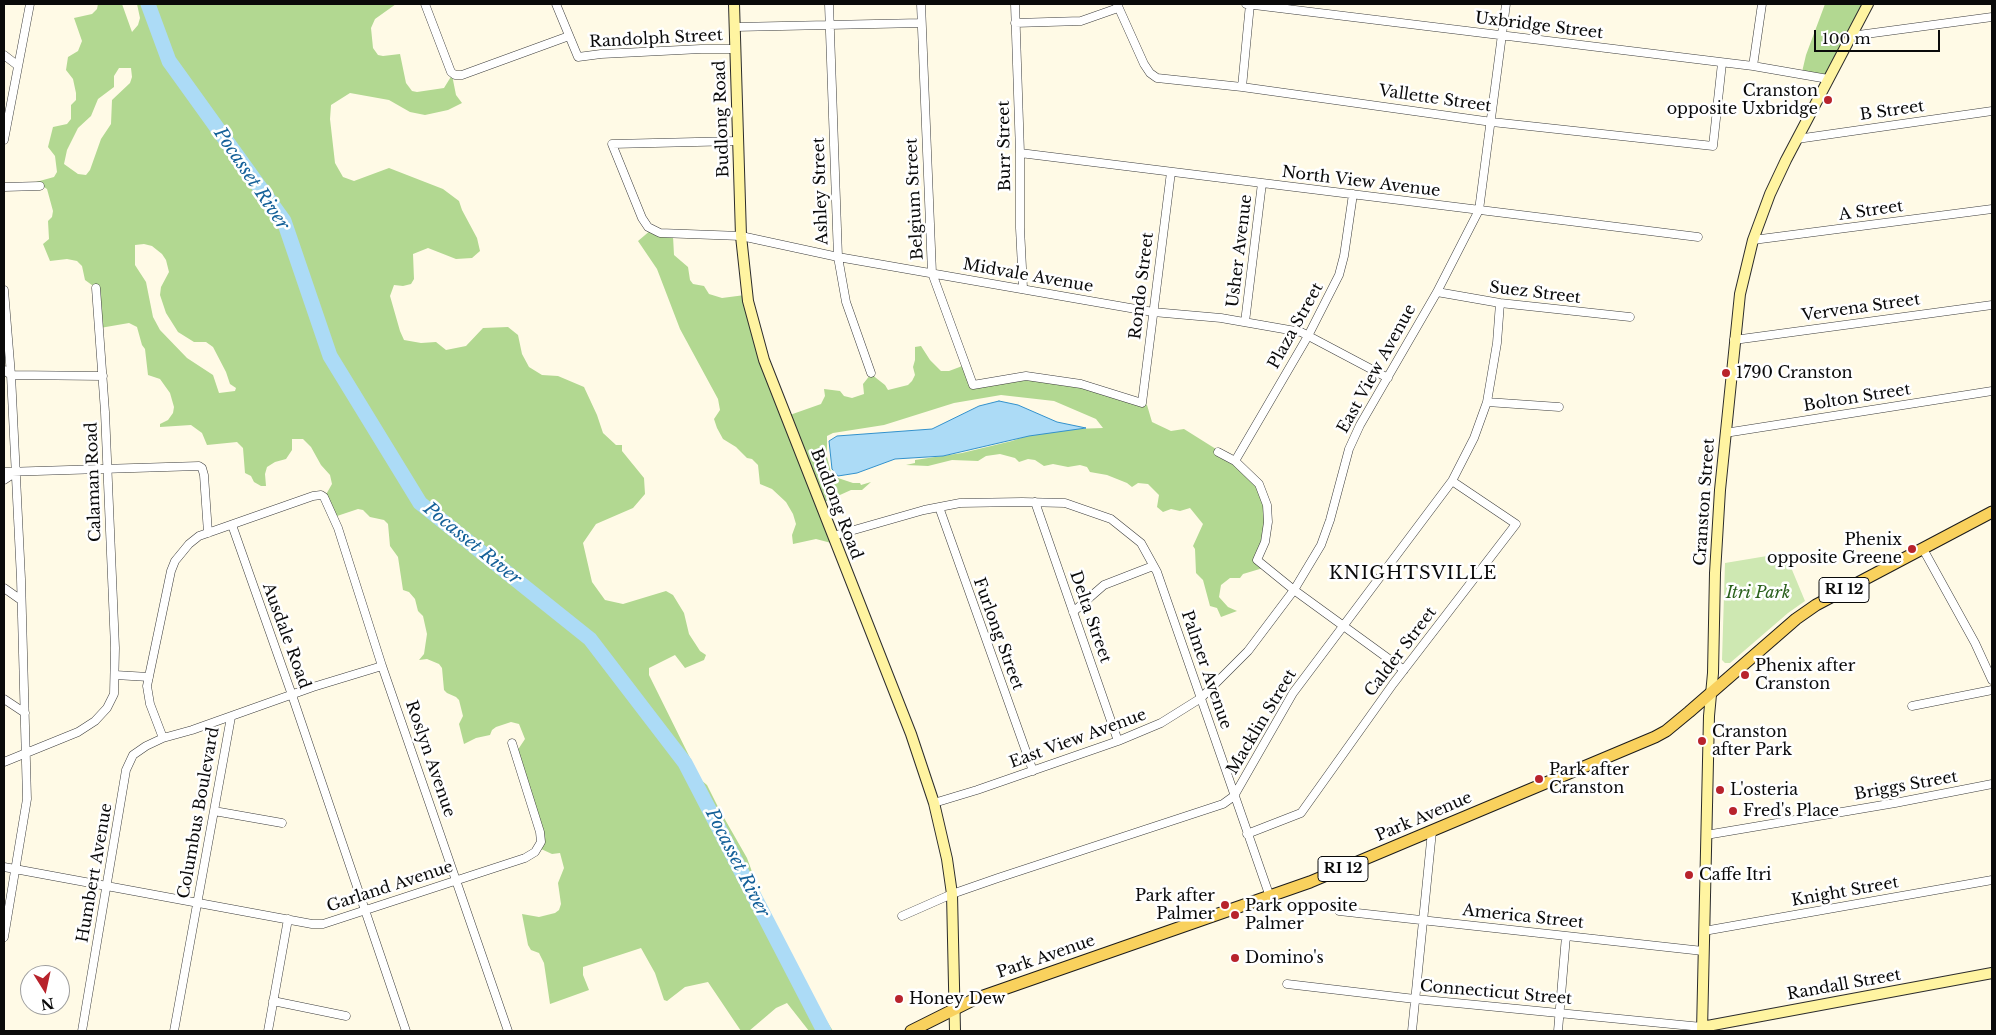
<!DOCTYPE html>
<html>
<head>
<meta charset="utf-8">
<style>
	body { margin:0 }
	#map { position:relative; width:1996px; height:1035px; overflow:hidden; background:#fffae6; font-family:"Libre Baskerville",serif }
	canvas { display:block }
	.frame { position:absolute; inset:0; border:5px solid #0a0a0a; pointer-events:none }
	.north { position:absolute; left:20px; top:965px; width:50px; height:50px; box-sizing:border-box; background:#fff; border:1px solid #9d9d9d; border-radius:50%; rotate:170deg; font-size:14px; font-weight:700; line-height:20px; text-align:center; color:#0a0a0a }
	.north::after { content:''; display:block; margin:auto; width:18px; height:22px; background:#b8232c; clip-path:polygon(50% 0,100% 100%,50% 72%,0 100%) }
	.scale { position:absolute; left:1814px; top:30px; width:126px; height:22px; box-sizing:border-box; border:2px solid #0a0a0a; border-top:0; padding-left:6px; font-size:15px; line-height:18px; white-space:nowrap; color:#0a0a0a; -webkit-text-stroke:4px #fff; paint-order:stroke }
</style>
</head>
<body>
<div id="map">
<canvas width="1996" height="1035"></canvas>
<div class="frame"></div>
<div class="north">N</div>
<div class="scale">100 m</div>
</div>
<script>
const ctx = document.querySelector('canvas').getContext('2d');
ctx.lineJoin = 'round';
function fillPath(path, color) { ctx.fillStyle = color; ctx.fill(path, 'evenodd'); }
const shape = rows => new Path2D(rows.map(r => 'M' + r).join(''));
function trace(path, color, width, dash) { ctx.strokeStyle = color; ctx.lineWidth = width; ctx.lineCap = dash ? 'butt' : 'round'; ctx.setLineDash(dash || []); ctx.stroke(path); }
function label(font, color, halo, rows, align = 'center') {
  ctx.font = font + ' "Libre Baskerville",serif'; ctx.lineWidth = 5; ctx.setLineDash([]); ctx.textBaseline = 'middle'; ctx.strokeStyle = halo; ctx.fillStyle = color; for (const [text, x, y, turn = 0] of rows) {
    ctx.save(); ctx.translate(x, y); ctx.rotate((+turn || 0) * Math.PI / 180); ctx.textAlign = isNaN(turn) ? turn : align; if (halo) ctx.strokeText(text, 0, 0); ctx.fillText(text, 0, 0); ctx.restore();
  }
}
const green = shape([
	[1785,553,1805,601,1788,613,1730,663,1725,663,1722,660,1725,563]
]);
const forest = shape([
	[98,4,122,4,132,32,138,25,140,18,137,4,396,4,375,19,371,28,373,48,378,55,383,56,400,54,406,83,412,91,417,92,444,88,452,75,456,95,462,103,448,110,425,115,410,112,389,100,350,93,331,105,330,119,335,163,343,177,354,181,389,168,443,189,459,201,462,210,477,238,480,251,472,258,456,259,428,248,413,254,414,279,411,284,403,286,394,285,390,296,400,331,404,340,421,343,436,342,446,350,466,346,483,328,508,327,518,335,522,354,529,367,542,375,558,376,584,387,597,415,603,433,616,445,622,445,622,451,644,478,645,494,633,508,596,524,583,543,592,582,605,600,623,604,666,591,673,595,684,613,689,634,700,651,706,655,704,660,685,668,675,655,649,668,649,675,701,780,707,785,719,809,747,858,767,913,794,969,833,1031,809,1031,787,1003,776,1008,749,1031,741,1031,708,982,685,987,667,1001,664,1000,655,973,641,948,583,967,583,975,589,990,550,1004,544,963,539,953,531,950,528,945,522,914,539,917,555,913,559,910,561,904,558,883,564,868,560,853,552,854,539,848,541,841,515,754,525,739,519,724,511,722,496,727,492,730,490,735,476,738,464,744,459,724,463,716,459,700,456,697,447,693,444,690,442,668,439,664,427,659,419,660,424,654,427,634,423,616,418,611,415,599,409,592,403,590,398,557,390,546,388,524,384,520,370,517,363,510,358,509,334,517,324,498,332,484,330,475,321,465,311,447,303,439,292,439,292,450,286,459,275,462,267,467,265,474,266,486,261,486,254,482,251,476,245,473,243,448,237,442,207,445,202,433,191,425,160,427,160,424,168,420,173,413,174,407,170,393,160,379,148,375,145,349,142,345,137,327,129,323,100,328,96,288,85,280,82,266,77,261,67,259,50,261,43,244,49,239,48,221,52,217,53,211,47,189,36,182,54,177,57,172,55,156,48,147,53,127,67,124,71,119,71,105,76,100,76,93,73,79,66,70,68,57,78,51,82,41,74,18,92,14,97,9],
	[119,68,131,68,132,77,130,83,112,100,111,124,101,139,90,170,86,175,78,174,64,164,67,150,78,128,91,116,98,99,114,87,114,76],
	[144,244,152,246,162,254,166,260,169,272,161,287,160,295,166,313,178,332,194,342,206,342,213,347,226,372,230,384,236,388,235,391,219,393,213,375,187,358,160,330,153,317,146,282,135,265,135,245],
	[1825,4,1868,4,1828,78,1802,72,1806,55],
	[651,230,673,236,674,255,688,267,690,280,693,284,704,286,709,294,722,298,745,295,787,416,821,404,825,396,824,389,840,391,844,396,852,398,864,394,863,384,871,374,885,385,888,390,908,385,912,381,915,375,913,367,915,360,915,347,921,346,930,360,941,371,949,371,965,365,973,384,1030,377,1081,385,1144,402,1147,405,1152,422,1171,431,1184,429,1235,461,1259,485,1268,523,1257,560,1263,568,1243,574,1240,578,1230,578,1221,585,1219,597,1228,607,1237,611,1221,617,1217,608,1210,606,1203,580,1196,573,1195,549,1193,546,1203,524,1190,508,1180,511,1171,509,1163,512,1157,507,1159,495,1148,484,1138,483,1132,487,1127,483,1107,475,1090,472,1087,467,1080,465,1068,467,1053,464,1044,466,1035,460,1028,459,1019,462,1015,458,1000,454,986,456,978,461,952,460,928,466,906,465,915,463,915,460,962,453,1012,441,1044,430,1103,428,1096,419,1054,401,1001,395,954,403,884,425,833,433,827,436,827,457,832,476,853,483,860,483,861,485,871,482,862,490,851,490,820,504,835,544,816,539,793,544,792,535,796,524,793,514,786,502,772,489,760,484,758,465,752,459,747,458,736,447,723,439,717,428,714,419,720,410,718,399,680,329,657,269,638,241]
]);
const water = shape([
	[999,401,1018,405,1057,422,1086,428,1029,436,943,456,895,459,857,473,838,476,832,469,829,441,837,436,932,429,979,406,999,401]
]);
const river = shape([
	[148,4,169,61,284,221,330,356,420,503,590,639,685,763,824,1031]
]);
const street = shape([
	[425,4,451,72,455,75,462,75,569,36],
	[556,4,578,57,601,54,701,49,735,49],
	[829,4,838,257,846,302,871,373],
	[921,4,932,273,973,385,1026,376,1081,384,1142,403,1171,172],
	[1015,4,1020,153,1020,228,1023,288],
	[1117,4,1144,64,1150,73,1157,78,1242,87,1492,122,1713,146,1722,63],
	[1246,4,1753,66,1828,79],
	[1015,23,1081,21,1118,8],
	[735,27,921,23],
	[1851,36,1992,17],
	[4,55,17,65],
	[1753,66,1762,4],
	[1242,87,1250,4],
	[1797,139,1992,111],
	[4,140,30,4],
	[738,141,612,144,642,218,648,227,660,233,741,236,838,257,1153,312,1221,318,1301,332,1388,378],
	[1020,153,1698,237],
	[4,187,40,186],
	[1753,240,1992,209],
	[4,290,11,375,21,579,27,799,4,937],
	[1437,292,1500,303,1630,317],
	[1245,322,1262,183],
	[1734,340,1992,305],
	[4,370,11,375,103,376],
	[1487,402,1559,407],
	[1725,433,1992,391],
	[1218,452,1235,461,1259,484,1267,505,1268,522,1265,542,1257,560,1294,590,1404,670],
	[1235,461,1308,336,1339,275,1344,256,1353,194],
	[4,472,199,466,202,468,204,475,208,533],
	[4,480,16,472],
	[1035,502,1118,741],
	[939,507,1033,771],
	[232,525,292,695,406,1031],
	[833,536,924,510,960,503,1022,502,1065,503,1111,519,1141,543,1157,572,1270,897],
	[1923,549,1975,643,1992,680],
	[4,588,21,600],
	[1073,612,1104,585,1153,566],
	[115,675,149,677],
	[4,699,25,713],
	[1912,706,1992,690],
	[163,738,150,704,147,686,171,571,175,561,189,544,199,536,313,496,321,495,324,497,338,528,382,666,508,1031],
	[4,762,78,732,95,721,107,708,114,694,115,648,105,412,96,288],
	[934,803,977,790,1118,741,1161,723,1201,698,1248,651,1294,590,1321,545,1330,520,1349,449,1360,425,1437,292,1479,210,1506,4],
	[214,811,282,823],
	[1247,834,1301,813,1393,684,1516,524,1452,481],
	[1706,835,1895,803,1992,784],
	[4,867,312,924,323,924,525,858,535,852,541,842,540,832,512,743],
	[1339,911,1703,951],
	[902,916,952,894,998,878,1223,804,1234,796,1293,693,1452,481,1474,438,1487,402,1497,343,1500,303],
	[1704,931,1992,880],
	[1287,984,1415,999,1702,1027],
	[273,1001,346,1016],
	[82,1031,126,770,133,755,146,746,163,738,192,730,313,687,382,666],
	[174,1031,231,717],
	[268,1031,288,919],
	[1412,1031,1432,831],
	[1558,1031,1566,936]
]);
const secondary = shape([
	[734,4,741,236,748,301,764,360,911,734,934,803,947,859,952,894,955,1031],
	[1702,1027,1992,973],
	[1702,1031,1709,716,1713,673,1715,573,1720,490,1740,294,1753,240,1770,194,1786,160,1868,4]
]);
const primary = shape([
	[911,1031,975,999,1310,882,1655,737,1666,731,1689,712,1796,619,1816,605,1992,512]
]);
const markers = [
	[1828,100,5,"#b8232c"],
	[1726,373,5,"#b8232c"],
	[1912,549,5,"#b8232c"],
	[1745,675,5,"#b8232c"],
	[1702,741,5,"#b8232c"],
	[1539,779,5,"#b8232c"],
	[1720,790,5,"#b8232c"],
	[1733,811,5,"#b8232c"],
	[1689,875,5,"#b8232c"],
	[1225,905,5,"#b8232c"],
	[1235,915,5,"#b8232c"],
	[1235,958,5,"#b8232c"],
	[899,999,5,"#b8232c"]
];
const shields = [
	[1844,590,50],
	[1343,869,50]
];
const shieldNames = [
	["RI 12",1844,590],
	["RI 12",1343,869]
];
const streetNames = [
	["Uxbridge Street",1539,26,7],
	["Randolph Street",656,39,-3],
	["Vallette Street",1435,99,8],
	["B Street",1892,111,-8],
	["Budlong Road",722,119,-92],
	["Burr Street",1005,146,-91],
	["North View Avenue",1361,182,7],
	["Ashley Street",821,191,-92],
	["Belgium Street",915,199,-93],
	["A Street",1871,211,-8],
	["Usher Avenue",1240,251,-83],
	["Midvale Avenue",1028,276,10],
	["Rondo Street",1142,286,-83],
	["Suez Street",1535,293,7],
	["Vervena Street",1861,308,-8],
	["Plaza Street",1296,326,-61],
	["East View Avenue",1377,369,-61],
	["Bolton Street",1857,398,-9],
	["Calaman Road",94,482,-92],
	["Cranston Street",1705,502,-86],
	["Budlong Road",836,504,69],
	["Delta Street",1090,617,71],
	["Furlong Street",998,634,70],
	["Ausdale Road",286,636,70],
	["Calder Street",1401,652,-53],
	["Palmer Avenue",1206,670,71],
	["Macklin Street",1262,722,-59],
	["East View Avenue",1078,739,-20],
	["Roslyn Avenue",430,759,71],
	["Briggs Street",1906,786,-10],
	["Columbus Boulevard",199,813,-80],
	["Park Avenue",1424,817,-23],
	["Humbert Avenue",95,873,-80],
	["Garland Avenue",390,887,-18],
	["Knight Street",1845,892,-10],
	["America Street",1523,917,6],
	["Park Avenue",1046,957,-19],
	["Randall Street",1844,985,-10],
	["Connecticut Street",1496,993,5]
];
const poiNames = [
	["Cranston",1818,91,"right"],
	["opposite Uxbridge",1818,109,"right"],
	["1790 Cranston",1736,373],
	["Phenix",1902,540,"right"],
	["opposite Greene",1902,558,"right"],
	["Phenix after",1755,666],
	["Cranston",1755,684],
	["Cranston",1712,732],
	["after Park",1712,750],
	["Park after",1549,770],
	["Cranston",1549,788],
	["L'osteria",1730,790],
	["Fred's Place",1743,811],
	["Caffe Itri",1699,875],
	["Park after",1215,896,"right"],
	["Palmer",1215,914,"right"],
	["Park opposite",1245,906],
	["Palmer",1245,924],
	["Domino's",1245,958],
	["Honey Dew",909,999]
];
const parkNames = [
	["Itri Park",1758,593]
];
const waterNames = [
	["Pocasset River",251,179,56],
	["Pocasset River",472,544,39],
	["Pocasset River",737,863,63]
];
const neighbourhoodNames = [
	["KNIGHTSVILLE",1413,574]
];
fillPath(green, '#cee8b2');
fillPath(forest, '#b2d891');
fillPath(water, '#acdbf6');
trace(water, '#3391cc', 1);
trace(river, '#acdbf6', 15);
trace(street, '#3d3d3d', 9);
trace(secondary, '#2c2c2c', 12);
trace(primary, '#1b1b1b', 13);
trace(street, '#fff', 8);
trace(secondary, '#fff4a1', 10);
trace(primary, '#f9d15d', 11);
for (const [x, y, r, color] of markers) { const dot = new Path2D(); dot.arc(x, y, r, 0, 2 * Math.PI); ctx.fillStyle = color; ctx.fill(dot); trace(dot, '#fff', 2); }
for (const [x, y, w] of shields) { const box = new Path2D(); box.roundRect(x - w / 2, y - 12.5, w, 25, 4); ctx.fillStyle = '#fff'; ctx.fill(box); trace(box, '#0a0a0a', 1); }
label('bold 15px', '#0a0a0a', null, shieldNames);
label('16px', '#0a0a0a', '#fff', streetNames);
label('16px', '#0a0a0a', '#fff', poiNames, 'left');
label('italic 16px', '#2a601c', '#fff', parkNames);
label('italic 18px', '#156199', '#fff', waterNames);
ctx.letterSpacing = '1px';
label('18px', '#0a0a0a', '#fff', neighbourhoodNames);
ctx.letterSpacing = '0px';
</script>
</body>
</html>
